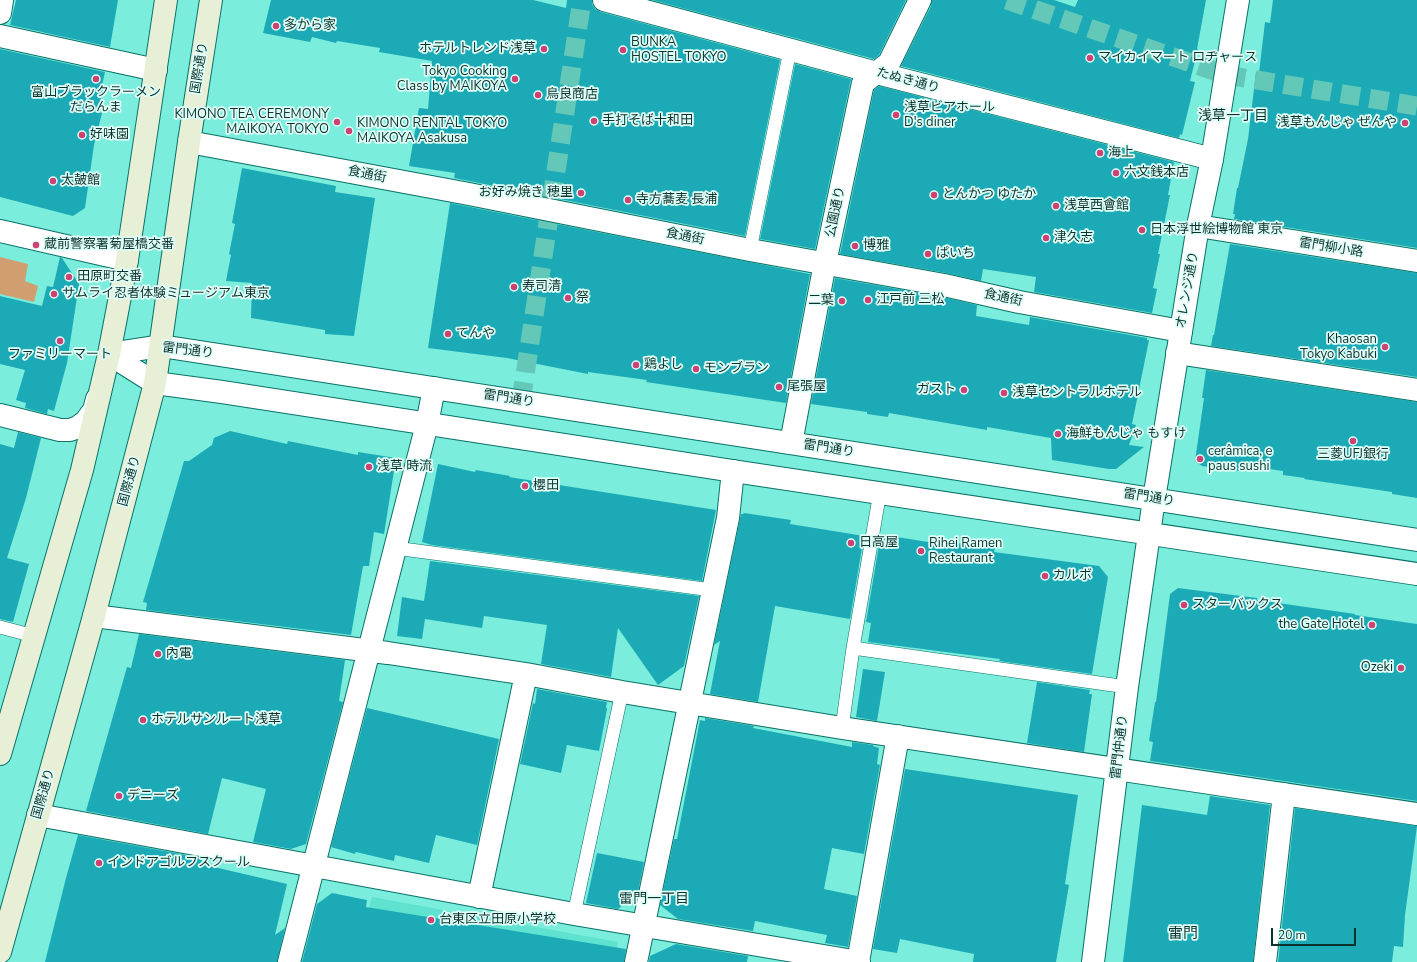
<!DOCTYPE html>
<html>
<head>
<meta charset="utf-8">
<style>
	body { margin:0 }
	#map { position:relative; width:1417px; height:962px; overflow:hidden; background:#7aeddc; font-family:"Nunito Sans",sans-serif }
	canvas { display:block }
	.scale { position:absolute; left:1271px; top:928px; width:85px; height:18px; box-sizing:border-box; border:2px solid #0c322d; border-top:0; padding-left:5px; font-size:12px; line-height:14px; white-space:nowrap; color:#0c322d; -webkit-text-stroke:3px #e0fef8; paint-order:stroke }
</style>
</head>
<body>
<div id="map">
<canvas width="1417" height="962"></canvas>
<div class="scale">20 m</div>
</div>
<script>
const ctx = document.querySelector('canvas').getContext('2d');
ctx.lineJoin = 'round';
function fillPath(path, color) { ctx.fillStyle = color; ctx.fill(path, 'evenodd'); }
const shape = rows => new Path2D(rows.map(r => 'M' + r).join(''));
function trace(path, color, width, dash) { ctx.strokeStyle = color; ctx.lineWidth = width; ctx.lineCap = dash ? 'butt' : 'round'; ctx.setLineDash(dash || []); ctx.stroke(path); }
function label(font, color, halo, rows, align = 'center') {
  ctx.font = font + ' "Nunito Sans","Noto Sans JP",sans-serif'; ctx.lineWidth = 3.5; ctx.setLineDash([]); ctx.textBaseline = 'middle'; ctx.strokeStyle = halo; ctx.fillStyle = color; for (const [text, x, y, turn = 0] of rows) {
    ctx.save(); ctx.translate(x, y); ctx.rotate((+turn || 0) * Math.PI / 180); ctx.textAlign = isNaN(turn) ? turn : align; if (halo) ctx.strokeText(text, 0, 0); ctx.fillText(text, 0, 0); ctx.restore();
  }
}
const built = shape([
	[372,897,618,942,614,962,357,962]
]);
const green = shape([
	[0,257,28,264,25,281,38,286,34,302,0,294]
]);
const building = shape([
	[16,0,118,0,110,47,10,25],
	[271,0,533,0,566,8,567,0,592,0,592,4,595,9,601,12,780,60,745,236,454,178,455,173,409,166,419,108,428,109,432,61,379,52,380,48,337,41,336,43,312,37,310,42,263,33],
	[652,0,906,0,879,55,874,59],
	[932,0,1054,0,1075,7,1078,0,1206,0,1197,49,1198,49,1190,81,1195,82,1182,135,1180,134,1179,138,901,66,931,6],
	[1273,0,1417,0,1417,248,1234,219,1235,214,1233,214,1237,188,1238,188,1248,139,1256,72,1259,73,1265,22,1270,23],
	[0,49,105,72,101,90,103,90,98,112,102,113,94,145,85,208,73,216,0,197],
	[795,64,851,79,815,249,760,239],
	[879,86,1174,162,1168,195,1170,195,1158,254,1160,254,1153,288,1157,289,1152,313,1034,292,1036,277,983,269,981,281,946,273,840,254,874,90],
	[242,168,336,186,335,192,375,198,354,336,325,334,325,330,251,318,252,283,226,281,231,255,229,254,235,224,232,223],
	[450,203,810,274,786,403,646,382,647,380,588,372,588,374,507,358,428,348],
	[1230,244,1417,273,1417,377,1211,346,1213,335,1214,335],
	[60,257,62,258,79,284,67,363,54,411,48,409,47,414,25,408,26,403,16,400,25,370,0,364,0,296,42,306,47,286,53,287],
	[835,278,942,297,977,305,976,316,1029,325,1030,317,1147,338,1147,340,1149,340,1132,424,1136,425,1129,445,1144,447,1116,469,1109,469,1052,460,1051,438,987,427,987,430,889,413,888,417,867,414,867,412,811,404],
	[1206,370,1417,402,1417,498,1392,494,1392,492,1304,479,1305,478,1283,475,1283,471,1240,465,1239,471,1202,466,1195,461,1204,398,1202,398],
	[230,431,287,444,288,441,358,455,358,452,396,458,384,534,374,532,369,566,363,566,351,635,146,610,147,603,143,602,184,461,189,461,212,445,214,438],
	[18,432,41,438,26,498,7,558,29,564,13,622,0,619,0,444,14,448],
	[438,464,475,472,476,470,510,476,509,477,716,510,702,581,432,545,422,542],
	[744,513,791,520,790,524,864,536,850,619,775,606,758,702,710,694,720,641,714,645,741,514,743,514],
	[884,535,941,544,941,541,995,548,994,552,1099,566,1108,577,1092,674,999,661,1000,659,868,642,871,623,866,622,880,539,884,539],
	[430,561,699,596,684,666,658,685,618,628,611,677,541,664,547,625,484,616,482,628,425,619,422,639,397,636,402,597,424,601],
	[1178,588,1257,598,1257,600,1355,614,1355,615,1417,624,1417,801,1150,761,1153,742,1149,741,1155,702,1156,702,1170,594],
	[139,634,345,660,339,701,343,702,306,844,291,849,253,842,266,789,222,778,208,834,86,811,127,667,131,668],
	[863,669,885,672,877,721,856,717],
	[1037,682,1090,690,1089,694,1092,694,1084,752,1027,743],
	[537,689,607,702,606,707,607,709,599,751,567,745,561,773,520,764,533,703,535,704],
	[367,708,499,739,477,845,436,835,429,863,395,855,394,861,356,852,355,854,331,847],
	[705,718,754,726,753,728,852,747,852,742,873,745,873,746,879,748,877,764,880,765,864,854,832,848,824,889,857,896,848,947,825,943,827,935,755,921,753,931,678,919,660,905,674,839,677,839,700,720,705,721],
	[905,769,1078,795,1065,884,1069,885,1056,962,973,962,974,954,900,939,897,953,873,949],
	[1210,796,1270,805,1253,962,1123,962,1142,805,1207,815],
	[1295,808,1417,826,1405,915,1403,947,1394,946,1392,962,1278,962],
	[78,835,202,858,201,864,287,884,275,935,285,928,277,962,45,962,66,878],
	[597,853,644,862,638,892,618,909,586,903],
	[332,893,367,900,366,907,626,949,624,962,302,962,317,904],
	[676,944,748,956,747,962,649,962,650,956]
]);
const pedestrianTunnel = shape([
	[1007,0,1226,75,1417,106],
	[521,401,582,0]
]);
const service = shape([
	[750,250,790,50],
	[395,548,712,590],
	[0,627,34,636],
	[853,648,1127,687],
	[842,728,853,648,880,492],
	[574,914,622,692]
]);
const minor = shape([
	[604,0,877,73,1212,159],
	[0,13,2,0],
	[0,36,156,70],
	[189,142,469,194,750,250,944,285,1019,302,1181,331],
	[1198,226,1417,261],
	[1177,353,1417,390],
	[0,415,60,430,70,430,78,427,86,421,94,410,97,399],
	[791,443,825,263,863,83,889,63,920,0],
	[94,616,388,653,526,674,622,692,842,728,1417,814],
	[38,815,574,914,859,962],
	[479,897,526,674],
	[289,962,427,424,434,388],
	[636,962,728,518,733,471],
	[858,962,898,736],
	[1265,962,1284,794]
]);
const tertiary = shape([
	[0,231,127,260],
	[109,354,155,383,222,392,733,471,1417,574],
	[109,354,161,346,1417,540],
	[1093,962,1127,687,1154,499,1198,226,1212,159,1238,0]
]);
const secondary = shape([
	[0,754,82,470,109,354,127,260,166,0],
	[0,952,94,616,155,383,189,142,211,0]
]);
const markers = [
	[276,26,4,"#ce4273"],
	[544,49,4,"#ce4273"],
	[623,50,4,"#ce4273"],
	[1090,58,4,"#ce4273"],
	[96,79,4,"#ce4273"],
	[515,79,4,"#ce4273"],
	[538,95,4,"#ce4273"],
	[896,115,4,"#ce4273"],
	[594,121,4,"#ce4273"],
	[337,122,4,"#ce4273"],
	[1405,123,4,"#ce4273"],
	[349,131,4,"#ce4273"],
	[82,135,4,"#ce4273"],
	[1100,153,4,"#ce4273"],
	[1116,173,4,"#ce4273"],
	[53,181,4,"#ce4273"],
	[581,193,4,"#ce4273"],
	[934,195,4,"#ce4273"],
	[628,200,4,"#ce4273"],
	[1056,206,4,"#ce4273"],
	[1142,230,4,"#ce4273"],
	[1046,238,4,"#ce4273"],
	[36,245,4,"#ce4273"],
	[855,246,4,"#ce4273"],
	[928,254,4,"#ce4273"],
	[69,277,4,"#ce4273"],
	[514,287,4,"#ce4273"],
	[54,294,4,"#ce4273"],
	[568,298,4,"#ce4273"],
	[868,300,4,"#ce4273"],
	[842,301,4,"#ce4273"],
	[448,334,4,"#ce4273"],
	[60,341,4,"#ce4273"],
	[1385,347,4,"#ce4273"],
	[636,365,4,"#ce4273"],
	[696,369,4,"#ce4273"],
	[779,387,4,"#ce4273"],
	[964,390,4,"#ce4273"],
	[1004,393,4,"#ce4273"],
	[1058,434,4,"#ce4273"],
	[1353,441,4,"#ce4273"],
	[1200,459,4,"#ce4273"],
	[369,467,4,"#ce4273"],
	[525,486,4,"#ce4273"],
	[851,543,4,"#ce4273"],
	[921,551,4,"#ce4273"],
	[1045,576,4,"#ce4273"],
	[1184,605,4,"#ce4273"],
	[1372,625,4,"#ce4273"],
	[158,654,4,"#ce4273"],
	[1401,668,4,"#ce4273"],
	[143,720,4,"#ce4273"],
	[119,796,4,"#ce4273"],
	[99,863,4,"#ce4273"],
	[431,920,4,"#ce4273"]
];
const poiNames = [
	["多から家",284,26],
	["BUNKA",631,43],
	["HOSTEL TOKYO",631,58],
	["ホテルトレンド浅草",536,49,"right"],
	["マイカイマート ロヂャース",1098,58],
	["Tokyo Cooking",507,72,"right"],
	["Class by MAIKOYA",507,87,"right"],
	["富山ブラックラーメン",96,93,"center"],
	["だらんま",96,108,"center"],
	["鳥良商店",546,95],
	["浅草ビアホール",904,108],
	["D's diner",904,123],
	["KIMONO TEA CEREMONY",329,115,"right"],
	["MAIKOYA TOKYO",329,130,"right"],
	["手打そば十和田",602,121],
	["浅草もんじゃ ぜんや",1397,123,"right"],
	["KIMONO RENTAL TOKYO",357,124],
	["MAIKOYA Asakusa",357,139],
	["好味園",90,135],
	["海上",1108,153],
	["六文銭本店",1124,173],
	["太皷館",61,181],
	["お好み焼き 穂里",573,193,"right"],
	["とんかつ ゆたか",942,195],
	["寺方蕎麦 長浦",636,200],
	["浅草西會館",1064,206],
	["日本浮世絵博物館 東京",1150,230],
	["津久志",1054,238],
	["蔵前警察署菊屋橋交番",44,245],
	["博雅",863,246],
	["ぱいち",936,254],
	["田原町交番",77,277],
	["寿司清",522,287],
	["サムライ忍者体験ミュージアム東京",62,294],
	["祭",576,298],
	["江戸前 三松",876,300],
	["二葉",834,301,"right"],
	["てんや",456,334],
	["Khaosan",1377,340,"right"],
	["Tokyo Kabuki",1377,355,"right"],
	["ファミリーマート",60,355,"center"],
	["鶏よし",644,365],
	["モンブラン",704,369],
	["尾張屋",787,387],
	["ガスト",956,390,"right"],
	["浅草セントラルホテル",1012,393],
	["海鮮もんじゃ もすけ",1066,434],
	["cerâmica, e",1208,452],
	["paus sushi",1208,467],
	["三菱UFJ銀行",1353,455,"center"],
	["浅草 時流",377,467],
	["櫻田",533,486],
	["日高屋",859,543],
	["Rihei Ramen",929,544],
	["Restaurant",929,559],
	["カルボ",1053,576],
	["スターバックス",1192,605],
	["the Gate Hotel",1364,625,"right"],
	["內電",166,654],
	["Ozeki",1393,668,"right"],
	["ホテルサンルート浅草",151,720],
	["デニーズ",127,796],
	["インドアゴルフスクール",107,863],
	["台東区立田原小学校",439,920]
];
const streetNames = [
	["国際通り",200,68,-81],
	["たぬき通り",908,81,15],
	["食通街",367,175,11],
	["公園通り",836,212,-78],
	["食通街",685,237,11],
	["雷門柳小路",1331,248,9],
	["オレンジ通り",1188,290,-80],
	["食通街",1003,298,12],
	["雷門通り",188,351,7],
	["雷門通り",509,399,9],
	["雷門通り",829,449,9],
	["国際通り",130,481,-75],
	["雷門通り",1149,498,9],
	["雷門仲通り",1120,747,-83],
	["国際通り",44,794,-74]
];
const neighbourhoodNames = [
	["浅草一丁目",1233,117],
	["雷門一丁目",654,900]
];
const quarterNames = [
	["雷門",1183,934]
];
fillPath(built, '#5fe2d0');
fillPath(green, '#d19e6f');
fillPath(building, '#1cabb6');
trace(pedestrianTunnel, '#64c8b9', 19, [19, 10]);
trace(service, '#0a7267', 14);
trace(minor, '#0a7267', 24);
trace(tertiary, '#0a7267', 24);
trace(secondary, '#0a7267', 24);
trace(service, '#fff', 13);
trace(minor, '#fff', 22);
trace(tertiary, '#fff', 22);
trace(secondary, '#e7efd7', 22);
for (const [x, y, r, color] of markers) { const dot = new Path2D(); dot.arc(x, y, r, 0, 2 * Math.PI); ctx.fillStyle = color; ctx.fill(dot); trace(dot, '#e0fef8', 1.5); }
label('13px', '#0c322d', '#e0fef8', poiNames, 'left');
label('13px', '#0c322d', '#e0fef8', streetNames);
label('14px', '#0c322d', '#e0fef8', neighbourhoodNames);
label('15px', '#0c322d', '#e0fef8', quarterNames);
</script>
</body>
</html>
